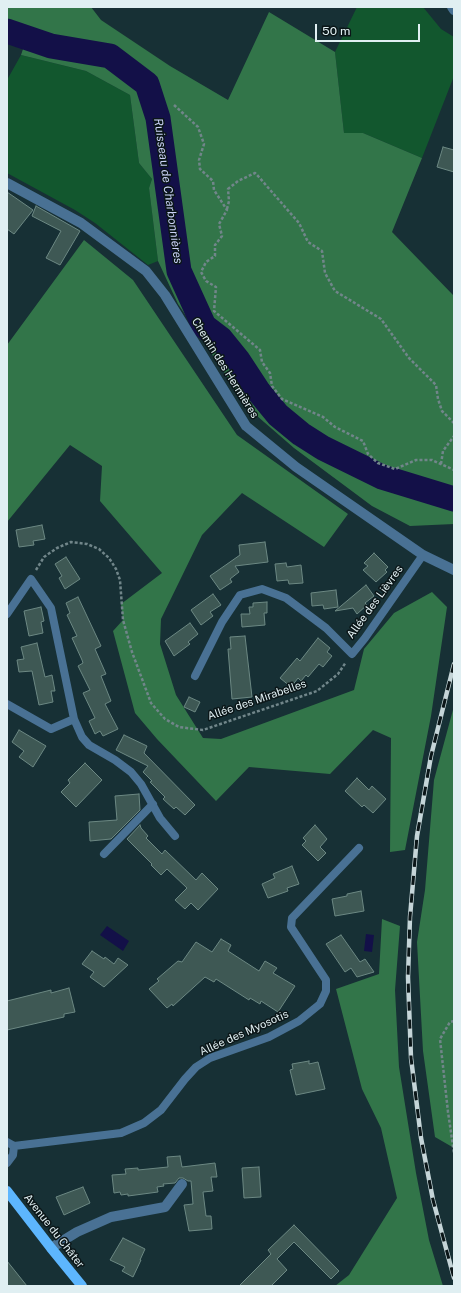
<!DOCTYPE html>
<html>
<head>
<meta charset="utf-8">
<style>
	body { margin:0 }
	#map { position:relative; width:461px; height:1293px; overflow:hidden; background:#173035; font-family:"Public Sans",sans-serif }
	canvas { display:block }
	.frame { position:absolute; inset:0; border:8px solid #e0eff2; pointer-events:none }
	.scale { position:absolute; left:315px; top:24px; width:105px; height:18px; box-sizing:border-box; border:2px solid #e0eff2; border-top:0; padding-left:5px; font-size:12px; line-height:14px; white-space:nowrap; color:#e0eff2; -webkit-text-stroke:3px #0b1618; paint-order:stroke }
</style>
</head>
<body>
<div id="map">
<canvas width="461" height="1293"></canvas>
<div class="frame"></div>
<div class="scale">50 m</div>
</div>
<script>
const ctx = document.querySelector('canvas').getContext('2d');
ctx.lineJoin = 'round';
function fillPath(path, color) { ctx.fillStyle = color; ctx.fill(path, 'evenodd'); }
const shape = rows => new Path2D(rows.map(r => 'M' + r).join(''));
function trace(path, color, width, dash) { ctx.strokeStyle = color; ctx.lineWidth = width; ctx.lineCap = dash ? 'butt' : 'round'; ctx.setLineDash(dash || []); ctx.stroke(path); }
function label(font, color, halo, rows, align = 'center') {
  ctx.font = font + ' "Public Sans",sans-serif'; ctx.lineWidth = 3; ctx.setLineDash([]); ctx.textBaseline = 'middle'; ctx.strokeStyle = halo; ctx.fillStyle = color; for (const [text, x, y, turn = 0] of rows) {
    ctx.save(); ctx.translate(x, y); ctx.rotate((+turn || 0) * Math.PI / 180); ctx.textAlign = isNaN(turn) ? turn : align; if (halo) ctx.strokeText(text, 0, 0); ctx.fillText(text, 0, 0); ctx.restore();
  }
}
const green = shape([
	[357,7,423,7,441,29,454,37,454,76,422,158,363,133,344,133,335,52],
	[21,55,86,71,130,95,139,163,152,179,149,188,158,261,148,265,95,223,75,210,7,173,7,80]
]);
const forest = shape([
	[7,7,91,7,101,20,170,66,228,100,269,12,335,52,344,133,363,133,422,158,392,232,454,296,454,524,410,526,372,506,294,448,249,409,178,304,158,261,149,188,152,179,139,163,130,95,86,71,21,55,23,49,9,42,7,47],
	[84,240,133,280,237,435,348,514,324,547,242,493,202,535,161,619,160,644,176,695,203,738,221,739,354,690,364,649,394,613,432,592,447,607,431,716,405,850,390,852,391,738,373,730,330,774,249,767,216,801,157,739,135,713,113,631,123,620,121,604,162,573,100,501,102,466,70,445,7,522,7,345],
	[454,706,454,1148,435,1137,423,1051,417,942,425,890,434,780],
	[382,919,400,926,395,990,399,1067,416,1173,429,1240,443,1286,335,1286,349,1275,397,1198,381,1128,362,1089,336,989,379,974]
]);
const water = shape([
	[107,926,129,941,123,951,100,935],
	[366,934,374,935,372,952,364,951]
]);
const river = shape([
	[7,31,51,46,110,56,147,84,158,118,179,271,204,326,221,339,238,360,259,392,278,415,301,434,323,448,382,477,454,499]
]);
const building = shape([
	[443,147,454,150,454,172,437,167,443,147],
	[7,192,33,210,14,234,7,229,7,192],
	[36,206,80,231,60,265,46,258,61,231,32,216,36,206],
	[42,525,45,539,33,541,34,545,19,547,16,530,42,525],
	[265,542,268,562,235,566,239,572,230,579,232,582,220,590,210,576,240,555,239,545,265,542],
	[374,553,388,567,385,570,387,572,376,582,363,570,368,566,364,563,374,553],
	[66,557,80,579,65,589,59,578,62,576,55,564,66,557],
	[286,563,287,567,301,565,303,583,289,584,288,580,277,581,275,564,286,563],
	[366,585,374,596,365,603,367,605,357,614,353,608,335,611,366,585],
	[336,590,338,607,324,609,323,605,312,606,311,593,336,590],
	[213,594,221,605,210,612,213,616,201,625,191,610,213,594],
	[78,597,101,646,95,649,106,674,101,676,111,701,105,704,118,729,103,736,100,731,95,734,89,721,95,718,83,693,90,690,78,666,83,663,82,660,72,638,77,636,67,615,70,613,66,603,78,597],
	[267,602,267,613,264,613,265,625,242,627,241,614,250,614,249,607,253,607,253,603,267,602],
	[41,607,44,621,41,622,43,633,29,636,24,611,41,607],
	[190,623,198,634,188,642,190,644,174,656,165,641,190,623],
	[245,636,252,697,232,699,228,649,231,649,230,637,245,636],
	[318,638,330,648,327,652,332,656,323,667,319,664,308,677,306,675,301,681,298,678,291,687,280,678,297,658,300,661,318,638],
	[37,643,45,677,52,675,55,691,51,691,53,702,39,705,32,671,19,672,17,660,24,659,21,647,37,643],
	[189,697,200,702,195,712,184,707,189,697],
	[19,730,46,746,33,767,19,757,24,751,12,742,19,730],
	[124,735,147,746,144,753,195,805,185,815,176,807,174,809,163,799,165,797,150,782,152,781,143,772,148,766,116,750,124,735],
	[85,763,102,780,76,807,61,792,70,783,68,780,85,763],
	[357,778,369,790,372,786,386,799,373,813,364,805,362,807,345,791,357,778],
	[139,794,140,810,111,839,90,841,89,822,117,820,115,796,139,794],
	[140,825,141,828,148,836,146,838,162,854,165,850,196,880,202,873,218,889,198,910,191,903,185,909,175,900,187,888,167,869,161,875,151,865,152,864,127,839,140,825],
	[315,825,327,839,320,847,326,853,318,861,302,845,306,841,303,838,315,825],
	[292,866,299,884,287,888,288,891,268,898,262,884,275,878,273,874,292,866],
	[361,891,364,911,335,916,332,899,347,896,347,894,361,891],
	[341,935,360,962,365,959,374,972,357,977,351,968,345,972,326,944,341,935],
	[221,939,231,945,228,951,259,971,265,961,277,968,273,973,295,986,278,1012,261,1001,260,1004,250,998,249,1000,216,979,214,982,205,977,173,1006,172,1004,167,1008,149,989,159,981,157,979,178,961,182,962,196,942,212,952,221,939],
	[92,951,104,959,105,957,114,964,118,958,128,965,104,987,90,977,94,972,82,964,92,951],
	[69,988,75,1012,64,1014,64,1017,7,1030,7,1001,51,990,51,993,69,988],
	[309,1061,309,1064,318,1062,325,1089,296,1095,290,1070,293,1069,292,1064,309,1061],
	[180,1156,182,1167,215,1163,217,1177,211,1177,213,1191,203,1192,206,1216,211,1216,212,1229,189,1231,184,1205,193,1204,191,1181,188,1181,183,1178,179,1178,175,1183,163,1184,164,1186,157,1187,158,1192,128,1196,128,1194,121,1195,120,1192,114,1193,112,1175,126,1174,125,1169,138,1168,138,1170,168,1167,167,1157,180,1156],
	[259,1167,261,1197,244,1198,242,1168,259,1167],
	[83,1187,90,1203,64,1215,56,1197,83,1187],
	[294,1225,339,1271,331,1279,294,1242,277,1259,287,1270,271,1286,239,1286,271,1254,268,1250,294,1225],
	[123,1238,145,1249,140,1260,141,1260,133,1277,122,1271,125,1267,110,1260,123,1238],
	[7,1261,27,1286,7,1286,7,1261]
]);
const path = shape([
	[174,105,198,127,204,144,199,160,200,169,213,181,214,190,227,210,219,224,222,236,215,245,215,256,206,262,201,272,206,281,216,287,214,311,260,350,262,362,270,373,272,386,282,399,323,417,335,427,363,441,368,454,378,463,395,469,416,460,432,460,454,470],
	[227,209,229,201,228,189,238,181,255,173,258,176,299,223,308,242,322,251,325,273,335,291,381,319,409,358,436,385,438,399,442,411,454,423],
	[441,464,443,451,454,436],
	[36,570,44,557,57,548,71,542,87,544,99,549,109,558,116,569,120,580,123,620,132,652,151,703,165,719,179,727,203,730,317,691,338,674,346,662],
	[454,1021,450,1022,440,1039,448,1112,454,1153]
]);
const lane = shape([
	[7,614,31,579,51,608,74,719,82,737,89,745,115,760,131,772,141,784,160,818,175,836],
	[195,676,222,622,240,595,262,589,286,598,326,628,352,654,365,638,423,555],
	[7,704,51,729,74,719],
	[104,854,153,804],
	[7,1142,14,1146,121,1133,144,1123,161,1110,185,1079,196,1067,210,1058,269,1037,299,1021,320,1004,326,991,326,980,291,927,292,918,359,848],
	[7,1163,13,1155,14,1146]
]);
const street = shape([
	[452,7,454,10],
	[7,183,81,223,146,271,165,295,246,426,296,467,423,555,454,570],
	[51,1248,77,1232,111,1217,165,1207,182,1184]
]);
const primary = shape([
	[7,1191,51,1248,82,1286]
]);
const rail = shape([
	[454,664,431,756,417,836,410,917,408,977,411,1058,421,1138,433,1200,454,1278]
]);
const streetNames = [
	["Chemin des Hermières",225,368,58],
	["Allée des Lièvres",375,602,-54],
	["Allée des Mirabelles",257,700,-19],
	["Allée des Myosotis",244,1033,-24],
	["Avenue du Châter",54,1231,52]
];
const waterNames = [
	["Ruisseau de Charbonnières",168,191,82]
];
fillPath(green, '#12572e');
fillPath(forest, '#327549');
fillPath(water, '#131048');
trace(river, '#131048', 25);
fillPath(building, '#3e5854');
trace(building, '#6c8883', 1);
trace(path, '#71868a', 2.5, [3, 2]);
trace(lane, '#497194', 8);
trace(street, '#497194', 10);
trace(primary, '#5db6fe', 10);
trace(rail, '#c5d5d8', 4.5);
trace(rail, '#0b1618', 3, [9]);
label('11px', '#e0eff2', '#0b1618', streetNames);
label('italic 12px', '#cad1f6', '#0b1618', waterNames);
</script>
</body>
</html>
